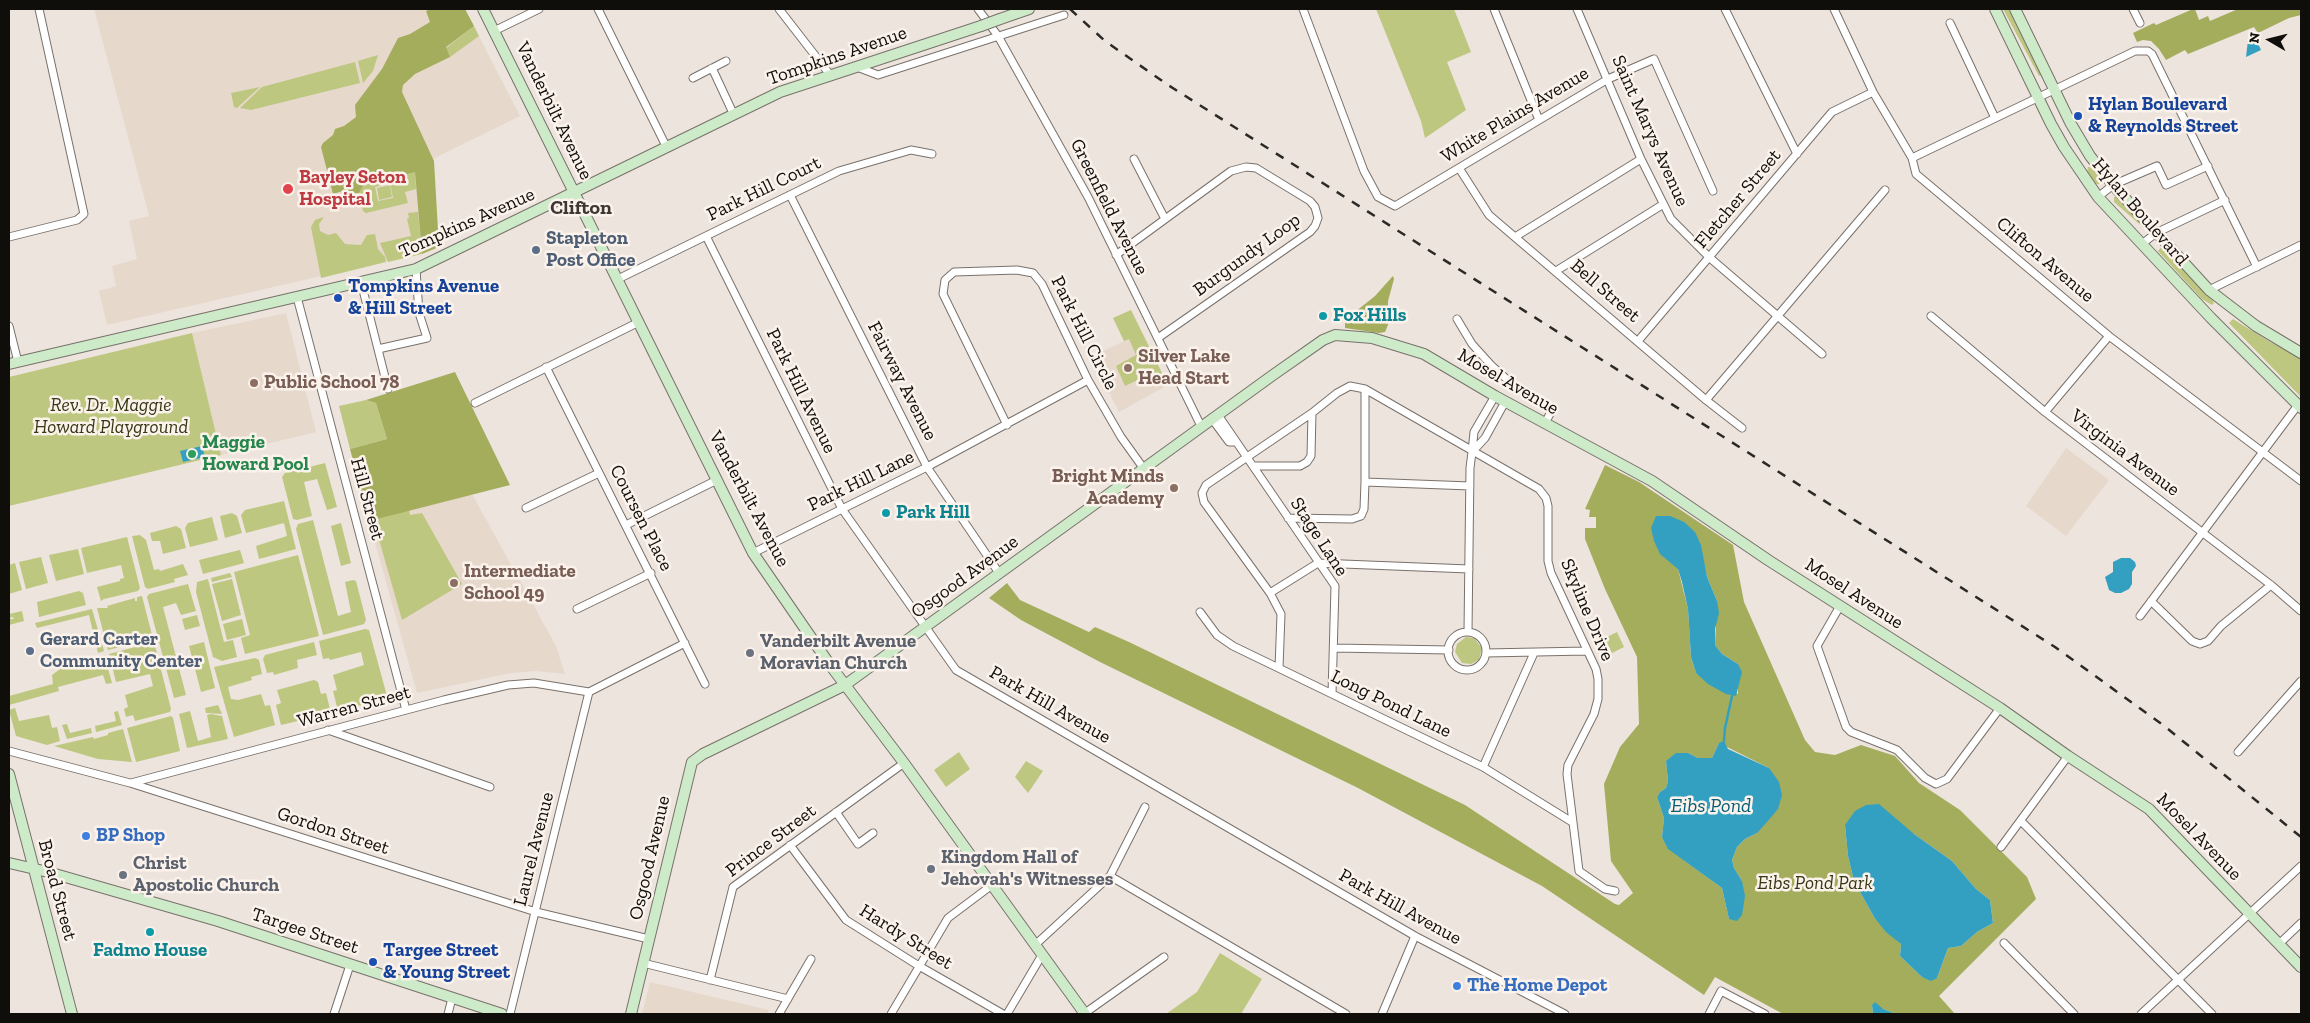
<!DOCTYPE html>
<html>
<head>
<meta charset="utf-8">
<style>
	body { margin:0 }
	#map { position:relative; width:2310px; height:1023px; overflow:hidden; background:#ede4de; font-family:"Zilla Slab",serif }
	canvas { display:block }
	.frame { position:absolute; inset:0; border:10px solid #100e0b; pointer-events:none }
	.north { position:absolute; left:2245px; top:15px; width:50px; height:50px; -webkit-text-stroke:4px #fbf2eb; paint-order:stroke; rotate:278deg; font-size:14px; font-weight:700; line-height:20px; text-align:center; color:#100e0b }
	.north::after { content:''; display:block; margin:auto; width:18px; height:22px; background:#100e0b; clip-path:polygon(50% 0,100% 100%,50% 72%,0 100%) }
</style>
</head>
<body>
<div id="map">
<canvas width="2310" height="1023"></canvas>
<div class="frame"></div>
<div class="north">N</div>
</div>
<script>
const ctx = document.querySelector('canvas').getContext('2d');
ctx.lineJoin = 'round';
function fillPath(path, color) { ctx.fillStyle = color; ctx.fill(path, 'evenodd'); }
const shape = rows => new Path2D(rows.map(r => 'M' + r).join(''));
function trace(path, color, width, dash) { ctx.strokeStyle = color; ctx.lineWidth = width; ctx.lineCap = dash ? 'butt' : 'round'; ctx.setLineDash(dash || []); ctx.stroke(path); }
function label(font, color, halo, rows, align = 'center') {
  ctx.font = font + ' "Zilla Slab",serif'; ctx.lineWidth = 5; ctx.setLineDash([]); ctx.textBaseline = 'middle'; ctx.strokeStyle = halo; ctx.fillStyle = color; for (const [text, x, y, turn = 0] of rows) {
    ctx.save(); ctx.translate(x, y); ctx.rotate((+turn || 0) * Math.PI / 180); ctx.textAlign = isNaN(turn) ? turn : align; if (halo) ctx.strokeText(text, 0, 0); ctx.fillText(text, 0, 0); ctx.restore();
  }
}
const built = shape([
	[94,9,465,9,520,116,433,159,422,253,107,325,99,291,116,286,112,266,137,259,129,221,149,216],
	[1131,310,1168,385,1119,412,1091,357,1124,341,1113,318],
	[286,313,316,432,221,455,192,333],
	[2066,448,2109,480,2066,536,2026,506],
	[472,494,556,646,565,674,536,671,511,673,417,693,369,521],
	[650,982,769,1010,767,1014,642,1014]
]);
const green = shape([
	[1376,9,1454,9,1471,52,1447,62,1466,110,1425,138,1421,121],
	[2003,9,2010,9,2042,75,2039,76],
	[474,26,479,36,450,57,446,48],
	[378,55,373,71,363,83,358,61],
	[355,62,360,83,251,110,240,108,262,87],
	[260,87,240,105,237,108,234,107,231,93],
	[2088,167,2092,167,2102,180,2101,184,2096,184,2087,172],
	[415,172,416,189,405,192,408,203,366,213,363,211,359,193,363,186],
	[390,183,393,198,378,201,375,187],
	[390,185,392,197,379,200,377,188],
	[2114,197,2118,197,2145,227,2145,229,2114,202],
	[418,212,422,254,388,262,380,243,411,236,407,219,409,218,408,213],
	[324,217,319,224,320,231,328,235,336,233,345,244,361,245,367,235,375,234,378,249,385,257,386,262,321,278,311,227,315,220],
	[2162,246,2212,299,2214,303,2212,305,2202,299,2158,251],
	[1131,310,1165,379,1152,387,1146,376,1125,386,1116,366,1136,355,1129,339,1124,341,1113,318],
	[2233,319,2270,342,2301,357,2301,397,2229,323],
	[192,333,221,455,9,506,9,377],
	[366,400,376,403,387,439,350,449,339,406],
	[325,463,337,507,327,510,317,479,304,482,312,516,297,520,293,519,282,477,285,473],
	[284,501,296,549,259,559,256,546,287,536,284,523,246,533,241,515,245,510],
	[409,510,410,515,422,513,462,584,402,620,376,529,376,525,379,524,378,518],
	[232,513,237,516,242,533,225,538,220,516],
	[212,517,218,540,190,547,185,528,188,523],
	[313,520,338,616,351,612,345,582,353,580,356,581,366,620,364,624,323,635,296,529,298,524],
	[341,523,351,563,341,566,331,526],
	[176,526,181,529,186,548,163,554,160,541,152,541,150,533],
	[140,535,146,540,154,570,159,569,160,571,183,564,188,575,174,579,175,582,148,589,145,587,132,536],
	[127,537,140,588,138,591,104,599,101,601,97,587,120,581,120,579,124,578,121,565,87,573,81,548],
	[78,549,84,574,56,581,49,555],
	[240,550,244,563,203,574,199,560],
	[298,555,319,636,245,654,241,638,250,635,234,572],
	[41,557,48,583,26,589,19,562],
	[15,563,22,590,9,594,9,565],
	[230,573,232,577,212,582,211,578],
	[208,579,224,642,233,640,237,657,222,661,213,657,196,592,197,582],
	[232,579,241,615,222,621,212,584],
	[188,584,196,611,181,615,176,603,163,607,186,695,174,698,147,597,149,594],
	[79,591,83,593,86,605,39,617,37,602],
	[142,596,153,639,108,650,97,608,108,608,107,606,135,598,135,601,137,601,137,597],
	[92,609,104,651,98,653,89,615,37,628,35,623],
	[22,611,24,621,9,625,9,619,14,619,13,617,9,618,9,614],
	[197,615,200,626,185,630,182,619],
	[242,619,246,635,227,640,223,624],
	[365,629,369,630,387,696,385,699,338,711,333,691,337,690,333,675,364,665,361,652,330,660,329,658,323,659,319,641],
	[1617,632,1624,647,1612,653,1605,638],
	[1466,637,1474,638,1482,648,1479,660,1471,664,1462,663,1455,652,1457,644],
	[154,642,171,709,170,712,135,721,133,715,126,717,124,709,128,707,125,695,153,686,150,674,116,682,109,654],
	[204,642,215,688,201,692,189,646],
	[314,642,317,655,297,660,298,668,274,675,273,672,267,673,263,659,265,655],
	[105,655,107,663,101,665,102,667,107,665,112,683,106,684,103,675,58,687,59,691,9,705,9,696,53,684,52,675,71,661,84,657,99,658],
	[255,658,259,660,262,674,251,677,252,680,228,687,231,699,238,700,261,694,265,706,270,705,275,725,234,737,214,667],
	[314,680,318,682,321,694,326,693,331,713,281,725,276,705,281,703,277,690],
	[218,705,222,714,206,713,205,708],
	[15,708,19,721,49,715,52,728,57,727,60,741,47,745,16,736,9,710],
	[118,711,122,725,96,732,95,726,116,721,114,712],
	[190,711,198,741,211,737,207,715,211,714,222,716,228,739,187,748,179,714],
	[171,716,173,718,180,751,136,762,127,728],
	[67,724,70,733,91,728,92,733,67,739,62,725],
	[123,729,132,762,98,759,54,746,93,737,94,739,108,735,108,733],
	[959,752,970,769,946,787,934,770],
	[1026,761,1043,771,1028,793,1015,777],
	[1220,953,1262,979,1241,1014,1166,1014,1197,992]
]);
const forest = shape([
	[431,9,465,9,474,26,446,47,450,57,415,74,403,85,402,92,434,161,439,247,422,254,415,172,363,186,359,193,351,194,346,190,333,194,321,147,323,143,333,135,335,129,344,126,356,117,355,105,382,69,398,38,410,34,430,22,426,11],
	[2193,9,2195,9,2199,20,2208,16,2210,21,2238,9,2301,9,2301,15,2289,18,2258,33,2254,27,2188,54,2185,50,2166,60,2159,49,2151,41,2143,40,2137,42,2133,33,2154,23,2156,25],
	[1392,277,1393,276,1394,279,1388,301,1388,325,1385,332,1379,333,1345,328,1345,320,1375,296],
	[455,372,510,485,369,521,350,449,387,439,376,403,366,400],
	[1605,465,1639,482,1733,545,1744,602,1805,740,1815,752,1835,755,1861,745,1895,756,1919,783,1960,810,2027,877,2036,899,1939,996,1955,1014,1896,1014,1872,1005,1873,1014,1783,1014,1715,977,1704,995,1542,886,1358,788,1100,662,1021,620,989,598,1007,583,1020,600,1089,632,1095,627,1129,642,1465,805,1615,904,1619,905,1633,893,1611,861,1604,784,1620,747,1639,724,1637,657,1605,589,1585,539,1585,528,1596,528,1596,517,1589,517,1590,510,1585,509],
	[1704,564,1707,577,1717,601,1715,645,1722,654,1738,664,1738,694,1696,673,1691,657,1688,609,1678,569],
	[1719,743,1769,768,1757,833,1745,839,1737,847,1732,860,1734,868,1742,881,1729,919,1722,888,1685,861,1662,837,1664,818,1657,797,1660,792,1666,788,1668,781,1666,761,1688,753,1698,758,1712,758],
	[1845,825,1914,834,1952,861,1976,889,1990,900,1993,923,1977,932,1961,946,1948,948,1937,978,1922,977,1900,956,1901,944,1874,917,1854,881,1848,856]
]);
const water = shape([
	[2255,37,2261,50,2246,57,2248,40],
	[202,446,205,457,183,462,180,451],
	[1656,516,1670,516,1684,522,1695,532,1701,545,1707,577,1717,601,1719,613,1715,629,1715,645,1722,654,1738,664,1742,672,1736,696,1726,694,1708,684,1696,673,1691,657,1688,609,1682,582,1678,569,1660,554,1654,541,1651,528],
	[2121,558,2130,558,2135,562,2136,566,2132,572,2132,584,2129,589,2121,593,2115,593,2109,590,2105,577,2113,572,2113,562],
	[1724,741,1728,749,1769,768,1779,782,1782,795,1778,809,1767,822,1757,833,1745,839,1737,847,1732,860,1734,868,1742,881,1745,896,1742,915,1737,921,1729,919,1722,888,1668,849,1662,837,1664,818,1657,797,1660,792,1666,788,1668,781,1666,761,1676,753,1688,753,1698,758,1712,758,1719,743],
	[1879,804,1914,834,1952,861,1976,889,1990,900,1993,923,1977,932,1961,946,1948,948,1937,978,1931,981,1922,977,1900,956,1901,944,1886,932,1874,917,1854,881,1848,856,1845,825,1855,811,1866,805],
	[1875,1002,1883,1009,1896,1014,1873,1014,1872,1005]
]);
const stream = shape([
	[1724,741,1725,728,1732,696]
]);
const street = shape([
	[598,9,666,146],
	[779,9,831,76],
	[978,9,998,36,1088,197,1201,426],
	[1303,9,1364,171,1378,197,1395,206,1608,79,1654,59,1713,191],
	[1494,9,1539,120],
	[1577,9,1641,159,1671,219,1710,258,1822,354],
	[1725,9,1797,154],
	[1834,9,1873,92,1912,158,1916,174,2109,336,2301,481],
	[2133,9,2140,23],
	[1950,23,1995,118],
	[494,31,539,9],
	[857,67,878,75,1064,15],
	[712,68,733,113],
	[693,78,726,61],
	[1912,158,2135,51,2148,51,2152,54,2257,267],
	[1134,159,1165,219],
	[1459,168,1489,215,1706,400,1742,428],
	[790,195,927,467,999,573],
	[2098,197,2113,185,2157,166,2166,185,2208,166],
	[706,236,842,509,956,670,1415,936,1565,1014],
	[9,237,77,220,84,214,39,9],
	[1515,237,1641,159],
	[2142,244,2156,233,2225,200],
	[1116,255,1231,171,1246,167,1256,168,1310,201,1315,207,1318,218,1315,226,1310,232,1158,338],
	[1556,271,1662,205],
	[618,279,839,171,911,150,932,154],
	[361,282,388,389],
	[2209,290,2301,245],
	[297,297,406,710],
	[1931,316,2045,412,2271,585,2301,611],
	[1457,319,1472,344,1491,365,1511,383,1548,407,1551,412,1545,423],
	[9,326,18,362],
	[1638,341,1832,112,1873,92],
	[378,349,427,338,419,313,416,269],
	[546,367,705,684],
	[1495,396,1474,432,1472,452,1485,438,1505,402],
	[1706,400,1885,190],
	[475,403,639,322],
	[2045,412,2109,336],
	[1218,415,1335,586,1332,694],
	[1212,419,1229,442,1234,442],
	[1007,425,943,294,945,280,954,272,1017,270,1033,273,1042,284,1088,380,1121,437,1144,469],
	[1253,466,1300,466,1307,462,1311,456,1312,413],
	[1365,482,1470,486],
	[526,508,599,473],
	[1288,518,1352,519,1361,516,1364,509,1365,482,1365,389],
	[626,525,717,480],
	[753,553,927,467,1088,380],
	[1270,593,1318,563,1469,569],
	[2151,601,2192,641,2200,644,2208,641,2221,626,2271,585],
	[1840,606,1817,646,1846,727,1851,732,1897,750,1925,778,1936,784,1947,779,2000,708],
	[577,609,651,573],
	[1200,612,1217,635,1233,646,1483,767,1572,822],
	[2140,616,2298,405],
	[1468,632,1470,468,1472,452],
	'1448 651a19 19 0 1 1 38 0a19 19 0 1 1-38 0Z',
	[1334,648,1449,650],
	[1486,653,1587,651],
	[1279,668,1281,614,1270,593,1204,502,1202,493,1206,485,1312,413,1337,393,1350,386,1365,389,1539,489,1546,498,1548,506,1548,561,1551,573,1596,669,1598,679,1598,699,1594,714,1568,765,1567,774,1579,871,1605,889,1615,891],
	[589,692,685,643],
	[328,730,490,787],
	[9,751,130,783,536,912,649,939],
	[2238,752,2301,681],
	[1483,767,1534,653],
	[131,783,444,700,508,685,534,683,589,692],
	[836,812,858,844,873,833],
	[2021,821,2212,1014],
	[790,845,846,920,919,966,1003,1014],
	[2001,847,2068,756],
	[1110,876,1346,1014],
	[2004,943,2074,1014],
	[2279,944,2301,923],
	[1035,945,1110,876,1145,807],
	[643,963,788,999],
	[710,980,733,887,904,763],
	[1085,1013,1164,957],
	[334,1014,350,965],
	[448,1014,452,998],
	[510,1014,589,692],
	[779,1014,811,959],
	[891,1014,948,918,992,885],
	[1007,1014,1042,955],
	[1382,1014,1415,936],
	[1709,1014,1721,991,1765,1014],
	[2141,1014,2301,866]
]);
const secondary = shape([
	[483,9,753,553,830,665,904,763,1085,1014],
	[1995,9,2051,124,2064,147,2098,197,2211,318,2301,408],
	[2015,9,2071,124,2090,156,2113,185,2209,290,2256,326,2301,353],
	[1000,19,1029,9],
	[9,364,416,269,780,92,981,26],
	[9,774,72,1014],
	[9,863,48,872,218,921,502,1014],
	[631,1014,692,762,703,754,845,685,1273,375,1323,340,1335,335,1372,338,1424,354,1495,396,1652,481,1768,560,2000,708,2068,756,2149,809,2301,967]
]);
const rail = shape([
	[1070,9,1105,41,1168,85,2055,647,2163,725,2301,837]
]);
const secondaryBridge = shape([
	[981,26,1000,19]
]);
const markers = [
	[2078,116,5,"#1a4fb4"],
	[288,189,6,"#e0444e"],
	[536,250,5,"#5c6f8a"],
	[338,298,5,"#1a4fb4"],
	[1323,316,5,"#0f9aa8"],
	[1128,368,5,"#8d6e63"],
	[254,383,5,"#8d6e63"],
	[192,454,5,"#2e9e5b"],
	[1174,488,5,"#8d6e63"],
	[886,513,5,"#0f9aa8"],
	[454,583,5,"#8d6e63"],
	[30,651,5,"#5c6f8a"],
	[750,653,5,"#6b7280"],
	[86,836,5,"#3f7fe0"],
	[931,869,5,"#6b7280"],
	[123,875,5,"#6b7280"],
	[150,932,5,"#0f9aa8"],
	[373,962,5,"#1a4fb4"],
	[1457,986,5,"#3f7fe0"]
];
const streetNames = [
	["Tompkins Avenue",837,56,-19],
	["Vanderbilt Avenue",554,111,64],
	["White Plains Avenue",1515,115,-31],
	["Saint Marys Avenue",1650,131,66],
	["Park Hill Court",764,189,-26],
	["Fletcher Street",1738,199,-50],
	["Greenfield Avenue",1109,207,63],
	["Hylan Boulevard",2140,212,49],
	["Tompkins Avenue",467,223,-24],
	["Burgundy Loop",1247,255,-36],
	["Clifton Avenue",2045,260,40],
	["Bell Street",1605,291,41],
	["Park Hill Circle",1084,333,63],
	["Fairway Avenue",902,381,63],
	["Mosel Avenue",1508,382,30],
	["Park Hill Avenue",801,391,64],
	["Virginia Avenue",2125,453,37],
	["Park Hill Lane",861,481,-26],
	["Hill Street",367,499,75],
	["Vanderbilt Avenue",749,499,62],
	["Coursen Place",641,518,63],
	["Stage Lane",1319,537,57],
	["Osgood Avenue",965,577,-36],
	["Mosel Avenue",1854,594,33],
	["Skyline Drive",1587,610,67],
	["Long Pond Lane",1391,704,26],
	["Park Hill Avenue",1050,705,30],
	["Warren Street",354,707,-15],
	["Gordon Street",333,831,18],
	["Mosel Avenue",2199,837,46],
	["Prince Street",771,841,-37],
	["Laurel Avenue",534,849,-76],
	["Osgood Avenue",650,858,-77],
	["Broad Street",57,890,75],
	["Park Hill Avenue",1400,907,29],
	["Targee Street",305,931,18],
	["Hardy Street",906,937,32]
];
const transitNames = [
	["Hylan Boulevard",2088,105],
	["& Reynolds Street",2088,127],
	["Tompkins Avenue",348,287],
	["& Hill Street",348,309],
	["Targee Street",383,951],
	["& Young Street",383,973]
];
const healthNames = [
	["Bayley Seton",299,178],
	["Hospital",299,200]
];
const serviceNames = [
	["Stapleton",546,239],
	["Post Office",546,261],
	["Gerard Carter",40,640],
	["Community Center",40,662]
];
const cultureNames = [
	["Fox Hills",1333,316],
	["Park Hill",896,513],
	["Fadmo House",150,951,"center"]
];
const educationNames = [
	["Silver Lake",1138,357],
	["Head Start",1138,379],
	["Public School 78",264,383],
	["Bright Minds",1164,477,"right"],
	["Academy",1164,499,"right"],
	["Intermediate",464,572],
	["School 49",464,594]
];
const parkNames = [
	["Rev. Dr. Maggie",111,406],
	["Howard Playground",111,428],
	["Eibs Pond Park",1815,884]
];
const leisureNames = [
	["Maggie",202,443],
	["Howard Pool",202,465]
];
const worshipNames = [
	["Vanderbilt Avenue",760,642],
	["Moravian Church",760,664],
	["Kingdom Hall of",941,858],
	["Jehovah's Witnesses",941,880],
	["Christ",133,864],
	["Apostolic Church",133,886]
];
const shopNames = [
	["BP Shop",96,836],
	["The Home Depot",1467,986]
];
const neighbourhoodNames = [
	["Clifton",581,208]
];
const waterNames = [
	["Eibs Pond",1711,806]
];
fillPath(built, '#e7d8cc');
fillPath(green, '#bdc77f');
fillPath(forest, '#a3ad5c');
fillPath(water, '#33a0c1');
trace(stream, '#33a0c1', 2.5);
trace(street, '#79716b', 9);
trace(secondary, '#79716b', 12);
trace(street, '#fff', 7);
trace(secondary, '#cdebc9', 10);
trace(rail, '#2b2925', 2.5, [9, 9]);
trace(secondaryBridge, '#79716b', 12, []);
trace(secondaryBridge, '#cdebc9', 10);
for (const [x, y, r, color] of markers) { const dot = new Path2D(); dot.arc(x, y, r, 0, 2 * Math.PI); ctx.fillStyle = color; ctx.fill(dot); trace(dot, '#fbf2eb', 2); }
label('19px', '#100e0b', '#fbf2eb', streetNames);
label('bold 19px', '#164399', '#fbf2eb', transitNames, 'left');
label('bold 19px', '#be3a42', '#fbf2eb', healthNames, 'left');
label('bold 19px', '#4e5e75', '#fbf2eb', serviceNames, 'left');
label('bold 19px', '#0d838f', '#fbf2eb', cultureNames, 'left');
label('bold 19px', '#785e54', '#fbf2eb', educationNames, 'left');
label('italic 19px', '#343814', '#fbf2eb', parkNames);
label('bold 19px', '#27864d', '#fbf2eb', leisureNames, 'left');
label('bold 19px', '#5b616d', '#fbf2eb', worshipNames, 'left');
label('bold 19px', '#366cbe', '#fbf2eb', shopNames, 'left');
label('bold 20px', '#3d3631', '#fbf2eb', neighbourhoodNames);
label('italic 20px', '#045f76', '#fbf2eb', waterNames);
</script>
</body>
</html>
